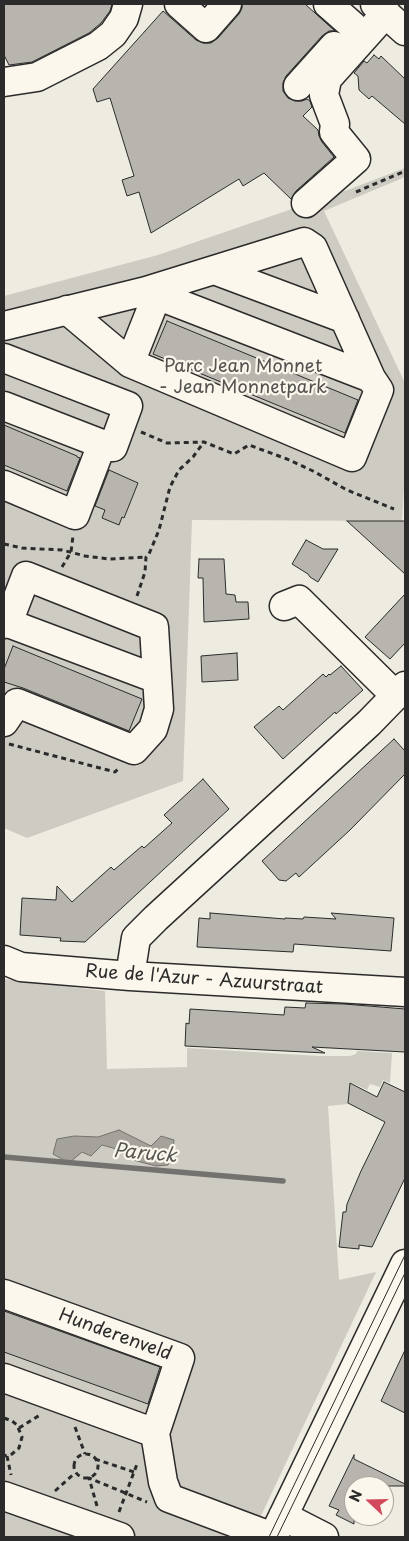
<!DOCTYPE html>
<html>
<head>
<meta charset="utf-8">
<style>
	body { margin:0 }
	#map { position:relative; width:409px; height:1541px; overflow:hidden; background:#eeebe0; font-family:"Playpen Sans",sans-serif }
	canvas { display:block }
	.frame { position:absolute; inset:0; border:5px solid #2b2b2b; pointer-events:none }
	.north { position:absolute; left:344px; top:1476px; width:50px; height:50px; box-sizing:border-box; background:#fbf7ec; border:1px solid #a8a59f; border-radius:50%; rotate:291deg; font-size:14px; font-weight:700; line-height:20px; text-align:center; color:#2b2b2b }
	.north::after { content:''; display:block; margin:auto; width:18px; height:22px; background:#d1495b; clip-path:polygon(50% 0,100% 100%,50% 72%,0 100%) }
</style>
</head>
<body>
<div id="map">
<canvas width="409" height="1541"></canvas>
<div class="frame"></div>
<div class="north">N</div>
</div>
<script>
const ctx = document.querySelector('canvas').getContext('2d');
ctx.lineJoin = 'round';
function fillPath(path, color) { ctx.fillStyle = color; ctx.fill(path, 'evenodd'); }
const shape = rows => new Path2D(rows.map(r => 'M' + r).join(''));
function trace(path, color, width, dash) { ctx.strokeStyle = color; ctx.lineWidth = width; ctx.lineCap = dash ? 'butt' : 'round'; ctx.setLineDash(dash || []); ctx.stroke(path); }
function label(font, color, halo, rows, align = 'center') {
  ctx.font = font + ' "Playpen Sans",sans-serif'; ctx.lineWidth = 4.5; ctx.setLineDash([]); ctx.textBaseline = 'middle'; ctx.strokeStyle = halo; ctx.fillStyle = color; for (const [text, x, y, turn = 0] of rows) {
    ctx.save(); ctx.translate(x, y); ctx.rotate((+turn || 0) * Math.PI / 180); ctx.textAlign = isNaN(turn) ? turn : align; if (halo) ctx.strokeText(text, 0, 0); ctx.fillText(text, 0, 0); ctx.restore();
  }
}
const green = shape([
	[405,168,405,177,324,211,405,383,405,472,402,521,192,520,183,781,27,838,4,828,4,296,158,255,350,189],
	[4,979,105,991,107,1069,187,1067,187,1048,319,1056,350,1056,356,1054,357,1051,392,1053,390,1083,383,1080,380,1087,370,1084,367,1090,350,1082,348,1104,328,1106,339,1280,376,1272,251,1537,4,1537]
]);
const water = shape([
	[119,1130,151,1146,161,1136,174,1140,173,1151,168,1165,156,1166,137,1161,113,1148,102,1145,91,1156,82,1152,69,1163,53,1154,57,1139,74,1136,98,1137,119,1130]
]);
const stream = shape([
	[4,1157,283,1181]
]);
const building = shape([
	[4,4,112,4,110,11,101,23,89,33,32,62,9,65,4,55,4,4],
	[242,4,305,4,335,31,329,31,322,36,286,76,283,83,283,91,288,98,295,101,302,101,307,99,310,101,312,107,303,116,318,130,319,136,322,142,334,157,296,191,291,199,264,173,243,186,239,179,151,233,139,192,127,196,122,180,134,176,110,98,97,102,93,89,163,11,196,40,203,43,211,43,218,38,239,14,242,8,242,4],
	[374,55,379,59,381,56,405,79,405,124,372,96,369,99,359,90,358,76,354,73,364,61,367,63,374,55],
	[167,321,358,400,345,433,153,354,167,321],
	[4,425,77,456,77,457,80,458,67,491,4,465,4,425],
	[109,470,138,483,124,518,122,517,119,525,102,518,105,510,95,506,109,470],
	[347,521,405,521,405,574,347,521],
	[306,540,323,549,338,549,318,582,310,577,308,574,292,564,306,540],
	[199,559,224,559,226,594,235,595,236,602,248,602,249,619,204,622,203,578,198,578,199,559],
	[405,594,405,643,390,659,365,637,405,594],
	[13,646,142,699,129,731,23,688,4,682,4,669,13,646],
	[237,653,238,680,202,682,201,656,237,653],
	[341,666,363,690,336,714,335,712,283,759,254,727,279,706,283,710,323,674,326,677,329,674,330,675,341,666],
	[394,739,405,751,405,774,350,830,299,877,296,873,286,881,279,880,262,861,394,739],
	[203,779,229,809,85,942,60,941,61,938,20,935,22,898,56,900,57,886,72,902,111,867,114,870,142,846,144,848,172,823,164,815,203,779],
	[210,913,285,919,285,918,303,919,304,917,336,919,331,913,394,918,391,951,294,944,293,952,197,947,199,918,210,919,210,913],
	[306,1003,344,1004,405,1009,405,1052,312,1047,325,1053,185,1046,186,1023,189,1024,190,1009,284,1015,285,1007,305,1008,306,1003],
	[384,1082,405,1092,405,1178,372,1247,359,1245,359,1249,339,1247,343,1212,346,1212,347,1204,361,1171,385,1122,348,1103,350,1083,377,1097,384,1082],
	[4,1311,160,1367,148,1404,4,1352,4,1311],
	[405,1350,405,1413,381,1401,405,1350],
	[354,1455,354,1459,405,1484,405,1486,354,1486,354,1524,336,1515,339,1510,329,1506,354,1455]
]);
const path = shape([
	[356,192,405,171],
	[141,432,167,443,204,442,234,454,249,445,287,459,313,471,347,490,394,509],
	[4,544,22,548,62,550,85,556,109,559,146,557],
	[62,567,71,552,73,536],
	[137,596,145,572,146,557,149,554,159,530,170,487,179,470,193,457,204,442],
	[9,744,115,772,119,768],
	[4,1418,12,1421,17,1425,22,1437,19,1448,12,1454,4,1456],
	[75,1427,85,1454],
	[19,1428,40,1415],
	'74 1466a12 12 0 1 1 24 0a12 12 0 1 1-24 0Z',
	[7,1456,11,1475],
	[95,1459,134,1472],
	[55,1491,75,1473],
	[97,1506,89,1478,147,1502],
	[119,1512,137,1464]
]);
const minor = shape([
	[179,4,206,28,227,4],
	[328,4,353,26],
	[375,4,405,31],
	[4,82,37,77,98,46,113,34,124,18,128,4],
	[298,86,334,46],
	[306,203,356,159,334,132,335,124,324,95,327,79,386,13],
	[214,270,345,319],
	[67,310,130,363,352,457,379,390,371,378,313,248,304,242,146,291],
	[4,326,146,291,371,378],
	[4,358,128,406,113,447,102,444],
	[130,363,157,295],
	[4,406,102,444,75,515,4,485],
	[284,606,299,600,396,696],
	[8,623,157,679],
	[4,624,8,623,26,576,154,627,159,709,153,729,134,750,17,703,4,722],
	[4,960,21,967,130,976,405,992],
	[130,976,136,938,156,918,369,723,405,686],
	[4,1294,180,1358,155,1433,163,1482,169,1498,273,1537,405,1264],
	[4,1378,155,1433],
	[4,1496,120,1537],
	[283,1516,324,1537]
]);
const tram = shape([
	[269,1537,405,1255],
	[277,1537,405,1273]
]);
const parkNames = [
	["Parc Jean Monnet",243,367],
	["- Jean Monnetpark",243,388]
];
const streetNames = [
	["Rue de l'Azur - Azuurstraat",204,980,4],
	["Hunderenveld",115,1335,20]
];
const waterNames = [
	["Paruck",145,1154,5]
];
fillPath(green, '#cecbc2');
fillPath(water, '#a4a29a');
trace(water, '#74726e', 1);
trace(stream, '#74726e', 5.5);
fillPath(building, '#b8b5ae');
trace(building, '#2b2b2b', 1);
trace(minor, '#2b2b2b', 31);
trace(path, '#2b2b2b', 3, [5, 4]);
trace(minor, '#fbf7ec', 28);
trace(tram, '#2b2b2b', 1);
label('18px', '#545351', '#fbf7ec', parkNames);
label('18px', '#2b2b2b', '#fbf7ec', streetNames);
label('italic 19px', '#555552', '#fbf7ec', waterNames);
</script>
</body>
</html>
